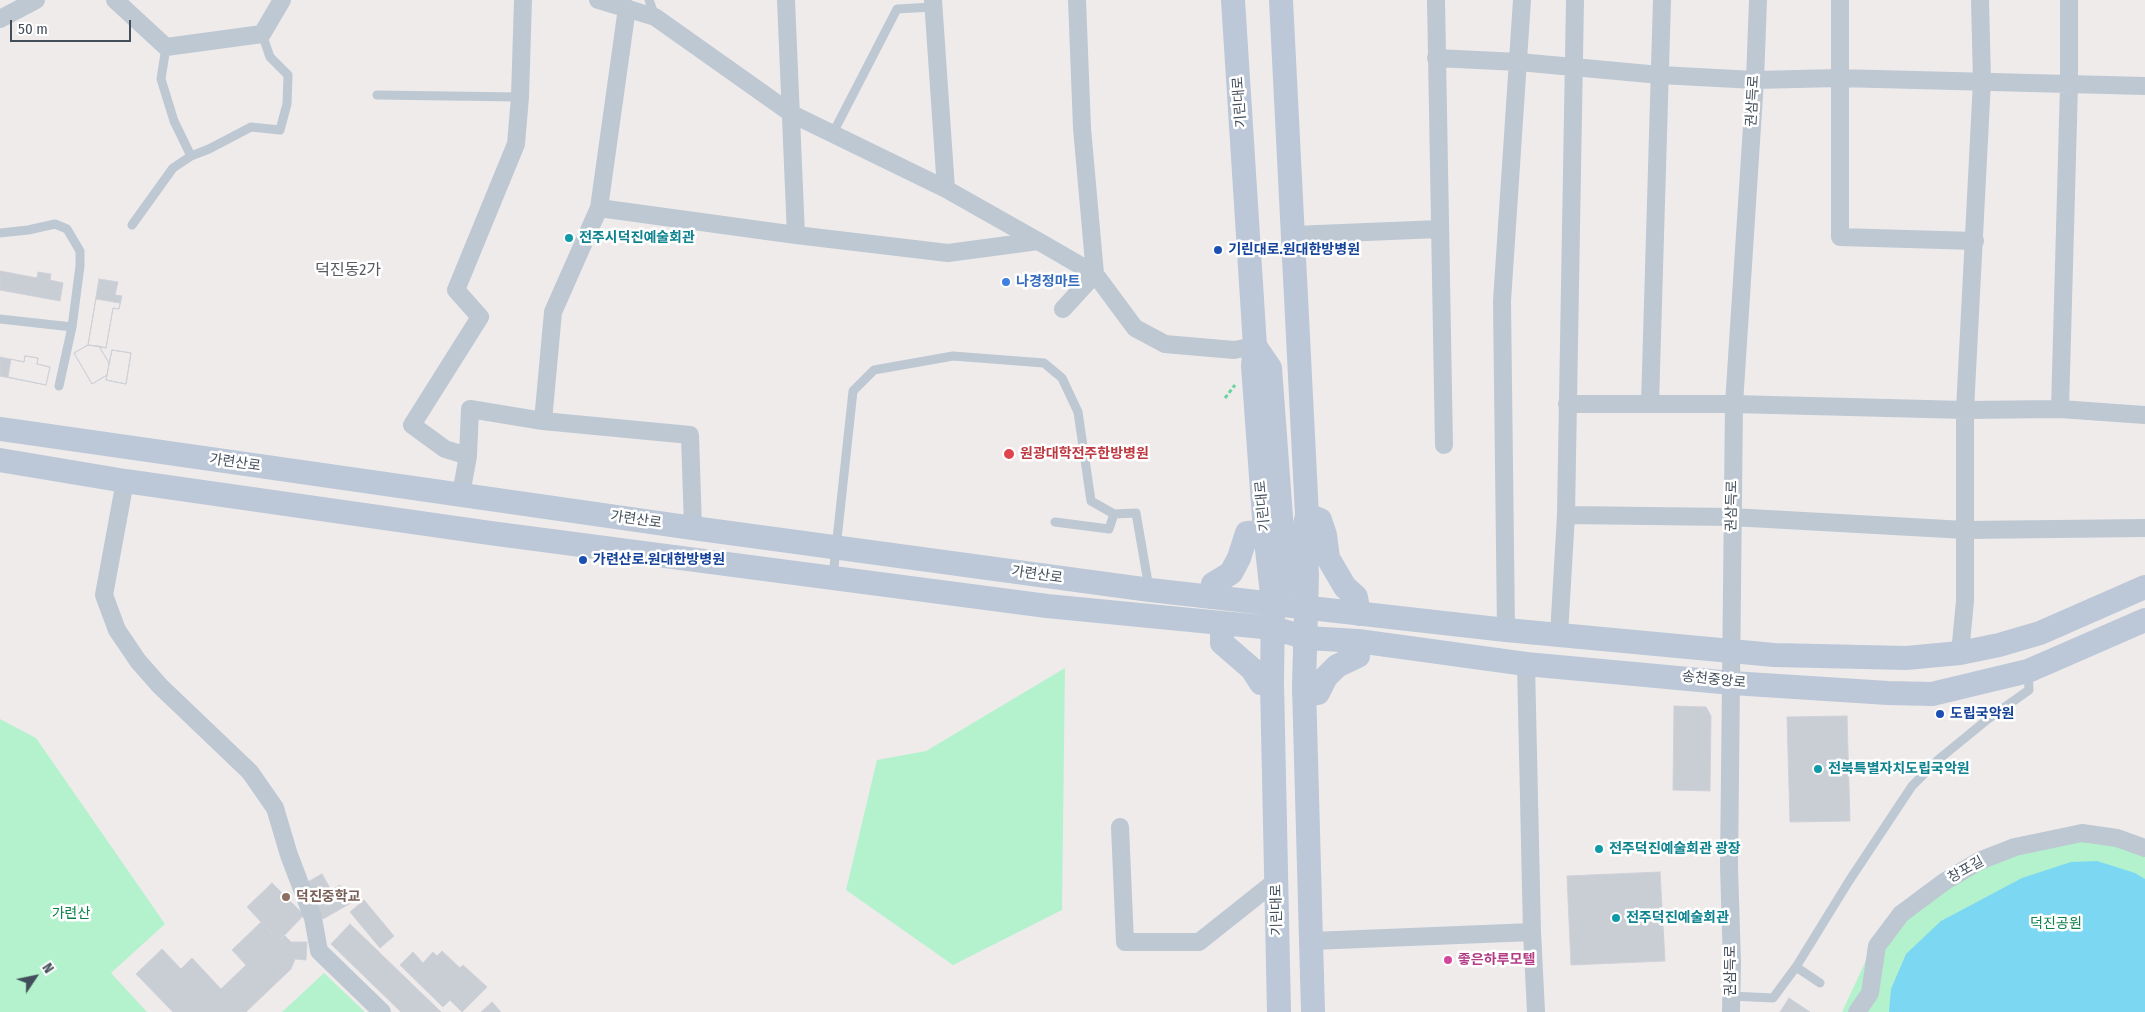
<!DOCTYPE html>
<html>
<head>
<meta charset="utf-8">
<style>
	body { margin:0 }
	#map { position:relative; width:2145px; height:1012px; overflow:hidden; background:#efebeb; font-family:"Fira Sans Condensed",sans-serif }
	canvas { display:block }
	.north { position:absolute; left:10px; top:952px; width:50px; height:50px; -webkit-text-stroke:4px #fff; paint-order:stroke; rotate:56deg; font-size:14px; font-weight:700; line-height:20px; text-align:center; color:#424e5a }
	.north::after { content:''; display:block; margin:auto; width:18px; height:22px; background:#424e5a; clip-path:polygon(50% 0,100% 100%,50% 72%,0 100%) }
	.scale { position:absolute; left:10px; top:20px; width:121px; height:22px; box-sizing:border-box; border:2px solid #424e5a; border-top:0; padding-left:6px; font-size:15px; line-height:18px; white-space:nowrap; color:#424e5a; -webkit-text-stroke:4px #fff; paint-order:stroke }
</style>
</head>
<body>
<div id="map">
<canvas width="2145" height="1012"></canvas>
<div class="north">N</div>
<div class="scale">50 m</div>
</div>
<script>
const ctx = document.querySelector('canvas').getContext('2d');
ctx.lineJoin = 'round';
function fillPath(path, color) { ctx.fillStyle = color; ctx.fill(path, 'evenodd'); }
const shape = rows => new Path2D(rows.map(r => 'M' + r).join(''));
function trace(path, color, width, dash) { ctx.strokeStyle = color; ctx.lineWidth = width; ctx.lineCap = dash ? 'butt' : 'round'; ctx.setLineDash(dash || []); ctx.stroke(path); }
function label(font, color, halo, rows, align = 'center') {
  ctx.font = font + ' "Fira Sans Condensed","Noto Sans KR",sans-serif'; ctx.lineWidth = 5; ctx.setLineDash([]); ctx.textBaseline = 'middle'; ctx.strokeStyle = halo; ctx.fillStyle = color; for (const [text, x, y, turn = 0] of rows) {
    ctx.save(); ctx.translate(x, y); ctx.rotate((+turn || 0) * Math.PI / 180); ctx.textAlign = isNaN(turn) ? turn : align; if (halo) ctx.strokeText(text, 0, 0); ctx.fillText(text, 0, 0); ctx.restore();
  }
}
const green = shape([
	[1065,668,1062,910,953,965,846,890,877,760,926,751],
	[0,719,36,738,165,924,111,973,147,1012,0,1012],
	[2048,834,2145,841,2145,1012,1842,1012,1875,941,1904,906],
	[324,973,365,1012,282,1012]
]);
const water = shape([
	[2097,861,2135,873,2145,879,2145,1012,1889,1012,1891,989,1906,954,1941,921,2022,878,2071,862]
]);
const building = shape([
	[0,271,37,278,38,272,51,274,50,280,63,283,60,301,0,290,0,271],
	[99,279,118,282,115,295,122,296,119,309,113,308,106,348,99,346,109,363,112,350,131,353,126,384,106,380,107,375,92,384,74,353,88,345,99,279],
	[96,299,120,303,119,309,113,308,106,348,88,345,96,299],
	[88,345,99,346,109,363,107,375,92,384,74,353,88,345],
	[112,350,131,353,126,384,106,380,112,350],
	[25,356,38,358,37,364,50,367,46,385,0,376,0,357,24,362,25,356],
	[25,356,38,358,37,364,50,367,46,385,8,377,11,359,24,362,25,356],
	[1674,706,1706,707,1711,716,1710,791,1673,790,1674,706],
	[1847,716,1850,821,1790,822,1787,717,1847,716],
	[1660,872,1665,961,1571,965,1567,876,1660,872],
	[322,874,331,890,340,885,351,903,323,919,304,884,322,874],
	[272,883,304,915,279,941,247,907,272,883],
	[364,900,394,936,380,948,350,912,364,900],
	[261,922,279,941,284,935,291,942,307,942,306,960,295,959,291,969,246,1012,173,1012,136,974,162,949,181,969,192,958,221,989,246,965,232,950,261,922],
	[350,924,441,1012,401,1012,331,944,350,924],
	[442,951,460,968,463,965,487,987,462,1012,450,1000,443,1007,400,965,413,952,423,963,433,952,437,956,442,951],
	[1789,998,1810,1012,1780,1012,1789,998],
	[492,1002,501,1012,481,1012,492,1002]
]);
const path = shape([
	[1225,398,1235,385]
]);
const lane = shape([
	[649,0,655,16],
	[166,47,161,79,174,121,191,156,209,149,251,127,280,130,287,104,288,75,270,57,262,34],
	[377,95,520,97],
	[833,133,897,9,933,7],
	[132,225,173,168,191,156],
	[0,233,28,230,55,224,67,229,80,251,80,266,72,327,59,386],
	[0,319,72,327],
	[1055,522,1109,529,1114,514,1136,513,1149,588],
	[833,576,853,391,874,370,953,356,1044,363,1062,378,1078,412,1091,501,1114,514],
	[1796,967,1820,983],
	[1731,996,1773,998,1796,967,1849,881,1912,786,1939,759,1988,719,2029,690,2028,672]
]);
const street = shape([
	[115,0,166,47,262,34,282,0],
	[598,0,655,17,792,114,946,189,933,0],
	[1436,0,1444,445],
	[1840,0,1840,237,1975,241],
	[0,19,36,0],
	[1436,58,1519,62,1660,75,1755,80,1839,78,2145,86],
	[946,189,1038,241],
	[599,208,796,235,786,0],
	[796,235,948,253,1038,241,1095,274,1135,328,1165,344,1234,350,1255,346],
	[1294,235,1439,229],
	[1063,309,1095,274,1082,128,1077,0],
	[1567,404,1734,404,1965,410,2060,409,2145,415],
	[1650,404,1662,0],
	[2060,409,2069,85,2069,0],
	[543,421,553,312,599,208,627,8],
	[468,456,445,449,412,425,480,317,456,290,516,144,520,97,523,0],
	[125,481,104,595,117,630,138,661,160,686,250,772,275,808,289,855,313,918,319,951,382,1012],
	[461,494,468,456,470,409,543,421,690,435,693,528],
	[1566,515,1732,517,1965,530,2145,528],
	[1506,630,1502,301,1522,0],
	[1559,634,1566,515,1575,0],
	[1960,653,1965,601,1965,410,1982,81,1980,0],
	[1526,664,1532,932,1536,1012],
	[1120,827,1125,942,1199,942,1277,880],
	[1312,941,1532,932],
	[1731,1012,1732,963,1729,867,1734,404,1755,80,1758,0],
	[1857,1012,1870,993,1877,946,1901,914,1944,882,1979,861,2015,847,2082,833,2117,838,2145,848]
]);
const secondary = shape([
	[1233,0,1255,346,1253,366,1265,532,1273,603,1272,683,1279,1012],
	[1281,0,1307,515,1304,530,1307,575,1304,686,1313,1012],
	[1255,346,1270,368,1286,585],
	[0,429,693,528,1150,590,1506,630,1774,655,1906,658,1960,653,1999,645,2040,633,2145,587],
	[0,460,125,481,490,533,1047,606,1273,628,1307,638,1358,641,1526,664,1732,683,1888,693,1932,694,2028,671,2145,620],
	[1307,515,1320,520,1325,535,1328,558,1345,587,1356,597,1359,614],
	[1210,597,1213,584,1231,573,1239,558,1247,533,1265,532],
	[1222,624,1222,643,1252,669,1261,683,1272,683],
	[1304,694,1318,693,1326,677,1337,666,1358,656,1358,641]
]);
const markers = [
	[569,238,5,"#0f9aa8"],
	[1218,250,5,"#1a4fb4"],
	[1006,282,5,"#3f7fe0"],
	[1009,454,6,"#e0444e"],
	[583,560,5,"#1a4fb4"],
	[1940,714,5,"#1a4fb4"],
	[1818,769,5,"#0f9aa8"],
	[1599,849,5,"#0f9aa8"],
	[286,897,5,"#8d6e63"],
	[1616,918,5,"#0f9aa8"],
	[1448,960,5,"#d1479c"]
];
const streetNames = [
	["권삼득로",1753,101,-87],
	["기린대로",1240,102,-94],
	["가련산로",235,463,8],
	["기린대로",1263,506,-95],
	["권삼득로",1732,506,-89],
	["가련산로",636,520,8],
	["가련산로",1037,575,8],
	["송천중앙로",1714,680,6],
	["창포길",1966,870,-29],
	["기린대로",1277,910,-91],
	["권삼득로",1731,971,-90]
];
const cultureNames = [
	["전주시덕진예술회관",579,238],
	["전북특별자치도립국악원",1828,769],
	["전주덕진예술회관 광장",1609,849],
	["전주덕진예술회관",1626,918]
];
const transitNames = [
	["기린대로.원대한방병원",1228,250],
	["가련산로.원대한방병원",593,560],
	["도립국악원",1950,714]
];
const shopNames = [
	["나경정마트",1016,282]
];
const healthNames = [
	["원광대학전주한방병원",1020,454]
];
const educationNames = [
	["덕진중학교",296,897]
];
const parkNames = [
	["가련산",71,914],
	["덕진공원",2056,924]
];
const hotelNames = [
	["좋은하루모텔",1458,960]
];
const quarterNames = [
	["덕진동2가",348,271]
];
fillPath(green, '#b4f2cd');
fillPath(water, '#7cd7f3');
fillPath(building, '#c9cdd4');
trace(building, '#cfd1d8', 1);
trace(path, '#69d3a1', 3, [4, 2.5]);
trace(lane, '#bdc8d3', 9);
trace(street, '#bdc8d3', 18);
trace(secondary, '#bcc8d7', 24);
for (const [x, y, r, color] of markers) { const dot = new Path2D(); dot.arc(x, y, r, 0, 2 * Math.PI); ctx.fillStyle = color; ctx.fill(dot); trace(dot, '#fff', 2); }
label('14px', '#424e5a', '#fff', streetNames);
label('bold 14px', '#0d838f', '#fff', cultureNames, 'left');
label('bold 14px', '#164399', '#fff', transitNames, 'left');
label('bold 14px', '#366cbe', '#fff', shopNames, 'left');
label('bold 14px', '#be3a42', '#fff', healthNames, 'left');
label('bold 14px', '#785e54', '#fff', educationNames, 'left');
label('14px', '#0e814a', '#fff', parkNames);
label('bold 14px', '#b23c85', '#fff', hotelNames, 'left');
label('16px', '#585c61', '#fff', quarterNames);
</script>
</body>
</html>
